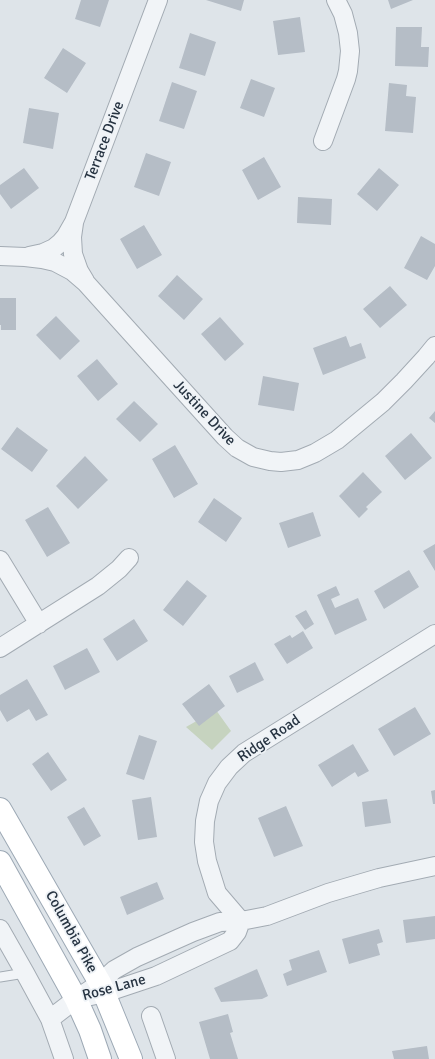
<!DOCTYPE html>
<html>
<head>
<meta charset="utf-8">
<style>
	body { margin:0 }
	canvas { display:block; background:#dee4e9 }
</style>
</head>
<body>
<canvas width="435" height="1059"></canvas>
<script>
const ctx = document.querySelector('canvas').getContext('2d');
ctx.lineJoin = 'round';
function fillPath(path, color) { ctx.fillStyle = color; ctx.fill(path, 'evenodd'); }
const shape = rows => new Path2D(rows.map(r => 'M' + r).join(''));
function trace(path, color, width, dash) { ctx.strokeStyle = color; ctx.lineWidth = width; ctx.lineCap = dash ? 'butt' : 'round'; ctx.setLineDash(dash || []); ctx.stroke(path); }
function label(font, color, halo, rows, align = 'center') {
  ctx.font = font + ' Signika,sans-serif'; ctx.lineWidth = 3.5; ctx.setLineDash([]); ctx.textBaseline = 'middle'; ctx.strokeStyle = halo; ctx.fillStyle = color; for (const [text, x, y, turn = 0] of rows) {
    ctx.save(); ctx.translate(x, y); ctx.rotate((+turn || 0) * Math.PI / 180); ctx.textAlign = isNaN(turn) ? turn : align; if (halo) ctx.strokeText(text, 0, 0); ctx.fillText(text, 0, 0); ctx.restore();
  }
}
const green = shape([
	[216,710,231,731,212,750,186,727]
]);
const building = shape([
	[81,0,109,0,100,27,75,19],
	[206,0,244,0,241,11],
	[388,0,413,0,391,9],
	[300,17,305,52,278,55,273,21],
	[396,27,422,27,421,47,429,47,428,67,395,66],
	[190,33,216,42,205,76,179,68],
	[63,48,86,63,67,93,44,78],
	[251,79,275,88,264,117,240,108],
	[172,82,197,91,184,129,159,121],
	[389,83,407,85,406,96,416,97,413,133,385,131],
	[29,108,59,113,53,149,23,143],
	[146,153,171,162,159,196,134,187],
	[264,157,281,187,258,200,242,170],
	[24,168,39,188,11,209,0,194,0,185],
	[379,168,399,185,377,211,357,194],
	[298,197,332,199,331,225,297,223],
	[144,225,162,255,137,269,120,239],
	[421,236,435,244,435,266,427,280,404,268],
	[177,275,203,299,184,320,158,296],
	[390,286,407,305,380,328,363,309],
	[0,298,16,298,16,330,1,330,1,325,0,325],
	[56,316,80,341,60,360,36,335],
	[220,317,244,344,225,361,201,334],
	[346,336,350,347,361,343,366,358,323,375,313,348],
	[97,359,118,384,98,401,77,376],
	[263,376,299,383,294,411,258,405],
	[134,401,158,424,140,442,116,419],
	[435,411,435,423,429,418],
	[17,427,48,450,32,472,1,449],
	[411,433,432,458,405,480,385,456],
	[175,445,198,484,174,498,152,459],
	[85,456,108,480,78,509,56,486],
	[363,472,382,492,366,507,368,509,359,518,339,496],
	[214,498,242,518,226,542,198,522],
	[48,507,70,543,47,557,25,520],
	[313,512,321,536,288,548,279,523],
	[435,544,435,571,423,551],
	[409,570,419,587,384,609,374,591],
	[187,580,207,596,183,626,163,610],
	[336,586,340,595,331,599,335,608,358,598,367,620,335,635,317,595],
	[306,610,314,624,305,630,295,616],
	[134,619,148,641,117,661,103,639],
	[303,631,313,648,287,664,274,644,290,635,292,638],
	[87,648,100,672,65,690,53,666],
	[255,662,264,680,237,693,229,676],
	[27,679,48,715,36,721,29,709,7,722,0,710,0,695],
	[209,684,225,706,199,726,182,704],
	[415,707,431,734,394,756,378,729],
	[139,735,157,741,144,780,126,774],
	[353,744,369,771,358,777,355,772,332,787,318,765],
	[48,752,67,780,51,791,32,764],
	[435,790,435,804,433,804,431,791],
	[151,797,157,837,138,840,132,800],
	[387,799,391,823,365,827,362,802],
	[286,806,303,846,274,857,258,818],
	[84,807,101,836,84,846,67,817],
	[157,882,164,899,127,915,120,897],
	[435,916,435,939,406,943,403,920],
	[379,929,383,942,377,944,380,955,349,964,342,939],
	[319,950,327,972,287,986,283,974,292,970,289,960],
	[257,969,268,996,262,999,221,1002,214,988],
	[228,1014,233,1032,230,1033,238,1059,210,1059,199,1022],
	[427,1046,429,1059,394,1059,392,1051]
]);
const lane = shape([
	[0,977,25,973]
]);
const street = shape([
	[323,141,346,79,348,71,350,51,348,33,343,14,336,0],
	[74,223,72,237,73,254,79,271,85,281],
	[0,256,25,257,42,259,55,262,72,271,86,283,104,303,225,437,237,448,253,457,270,461,281,462,298,460,315,453,337,440,383,402,404,381,426,357,435,346],
	[29,256,43,253,54,248,60,243,66,236,74,222,158,0],
	[0,560,39,624],
	[0,648,98,586,119,569,129,558],
	[241,921,217,893,207,861,204,842,205,821,209,801,217,783,229,767,244,753,435,634],
	[0,929,25,973,50,1019,64,1059],
	[91,996,105,993,156,976,230,941,237,932,241,921],
	[151,1016,166,1059],
	[50,1019,76,999,100,983,114,970,137,957,193,932,220,922,241,921,267,916,328,893,379,878,435,866]
]);
const primary = shape([
	[0,809,100,983,131,1059],
	[0,862,76,999,90,1030,100,1059]
]);
const streetNames = [
	["Terrace Drive",105,141,-69],
	["Justine Drive",204,413,47],
	["Ridge Road",269,739,-34],
	["Columbia Pike",71,932,61],
	["Rose Lane",114,988,-15]
];
fillPath(green, '#c6d3bf');
fillPath(building, '#b5bdc6');
trace(lane, '#a3abb3', 11);
trace(street, '#a3abb3', 20);
trace(primary, '#9da9b5', 24);
trace(lane, '#f1f4f7', 9);
trace(street, '#f1f4f7', 18);
trace(primary, '#fff', 22);
label('15px', '#263341', '#eef2f6', streetNames);
</script>
</body>
</html>
